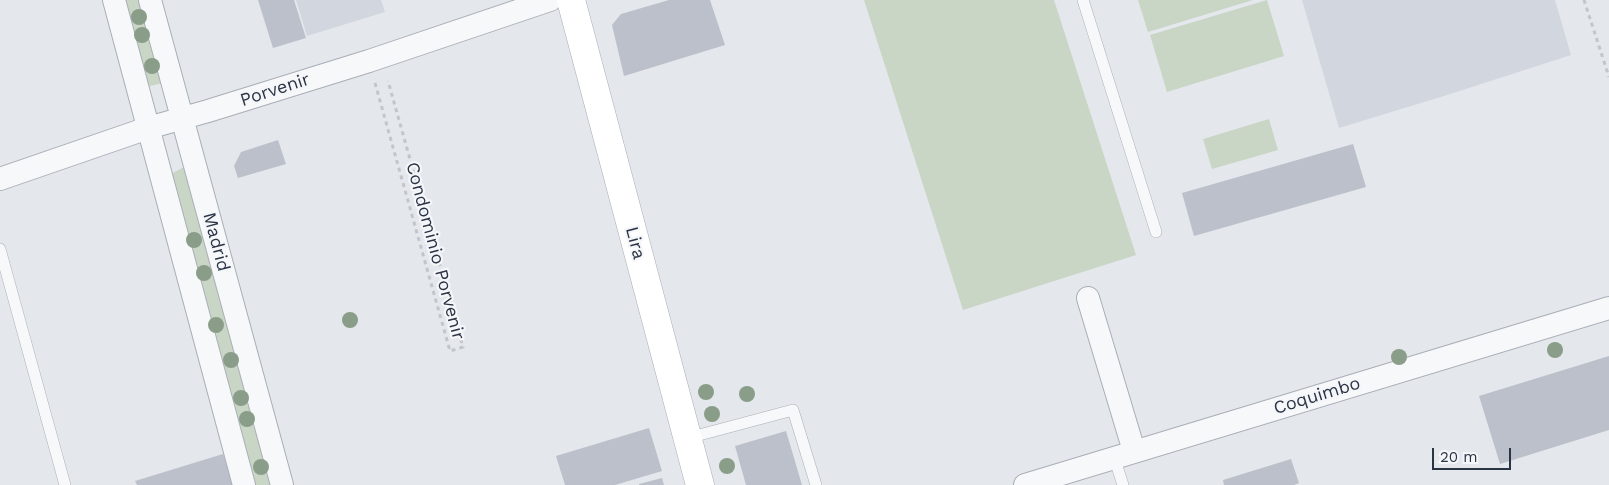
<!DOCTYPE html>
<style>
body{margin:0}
#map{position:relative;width:1609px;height:485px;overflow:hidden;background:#e4e7ec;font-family:"Work Sans",sans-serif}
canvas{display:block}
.scale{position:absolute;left:1432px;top:448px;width:79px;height:22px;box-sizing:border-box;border:2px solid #2b3445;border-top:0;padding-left:6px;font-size:15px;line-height:18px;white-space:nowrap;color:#2b3445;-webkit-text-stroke:4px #f4f6f9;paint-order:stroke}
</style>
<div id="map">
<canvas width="1609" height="485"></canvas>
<div class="scale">20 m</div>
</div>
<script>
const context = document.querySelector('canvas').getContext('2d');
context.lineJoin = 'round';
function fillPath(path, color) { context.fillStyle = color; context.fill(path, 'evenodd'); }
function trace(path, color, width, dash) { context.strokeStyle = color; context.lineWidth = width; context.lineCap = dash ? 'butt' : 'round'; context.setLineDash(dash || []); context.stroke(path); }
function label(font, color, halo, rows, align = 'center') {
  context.font = font + ' "Work Sans",sans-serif'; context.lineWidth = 4.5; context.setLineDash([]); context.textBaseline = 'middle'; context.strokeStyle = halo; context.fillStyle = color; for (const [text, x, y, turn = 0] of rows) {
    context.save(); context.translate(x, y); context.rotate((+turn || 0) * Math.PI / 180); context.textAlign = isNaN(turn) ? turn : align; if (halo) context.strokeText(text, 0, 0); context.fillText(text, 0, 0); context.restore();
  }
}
fillPath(new Path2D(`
 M296,0H381L385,12L307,36Z
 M1302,0H1555L1571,55L1444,96L1339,128Z`), '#d2d6de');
fillPath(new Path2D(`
 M123,0H144L164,83L150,86L145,80Z
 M864,0H1054L1136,255L963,310Z
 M1138,0H1253L1148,32Z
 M1267,0L1284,56L1167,92L1150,35Z
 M1269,119L1278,150L1212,169L1203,139Z
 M182,168H189L274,485H254L172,180L173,173Z`), '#c9d6c5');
fillPath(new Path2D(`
 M258,0H294L306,38L273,48Z
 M669,0H710L725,45L624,76L612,25L621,14Z
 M278,140L286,164L238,178L234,166L241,152Z
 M1353,144L1366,187L1194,236L1182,193Z
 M1609,356V430L1500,464L1479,396Z
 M649,428L662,471L615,485H565L556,456Z
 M786,431L802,485H746L735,446Z
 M223,454L233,485H137L135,481Z
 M1291,459L1299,483L1294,485H1224L1223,480Z
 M662,478L664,485H639V484Z`), '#bbc0ca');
const lane = new Path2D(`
 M1083,0L1156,232
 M0,249L65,485
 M688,438L793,410L816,485
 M1114,457L1123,485`);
const street = new Path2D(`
 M114,0L244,485
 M150,0L282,485
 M0,179L148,128L208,111L369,61L550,0
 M1088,298L1134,451
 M1025,485L1609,308`);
const secondary = new Path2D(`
 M571,0L700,485`);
trace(lane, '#a9aeb7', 12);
trace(street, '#a9aeb7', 24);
trace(secondary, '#a9aeb7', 29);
trace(new Path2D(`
 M1584,0L1609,77
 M375,83L450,351L463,347L388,81`), '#c2c5cb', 3, [4, 4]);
trace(lane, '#f7f8fa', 11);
trace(street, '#f7f8fa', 22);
trace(secondary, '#fff', 28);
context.fillStyle = '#899d89';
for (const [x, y] of [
 [139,17],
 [142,35],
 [152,66],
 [194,240],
 [204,273],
 [350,320],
 [216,325],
 [1555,350],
 [1399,357],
 [231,360],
 [706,392],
 [747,394],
 [241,398],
 [712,414],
 [247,419],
 [727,466],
 [261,467]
]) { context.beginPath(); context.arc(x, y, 8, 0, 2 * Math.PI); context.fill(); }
label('18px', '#2b3445', '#f4f6f9', [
 ["Porvenir",275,90,-18],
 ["Madrid",216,242,75],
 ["Lira",635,243,75],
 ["Condominio Porvenir",435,251,75],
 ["Coquimbo",1317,396,-17]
]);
</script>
